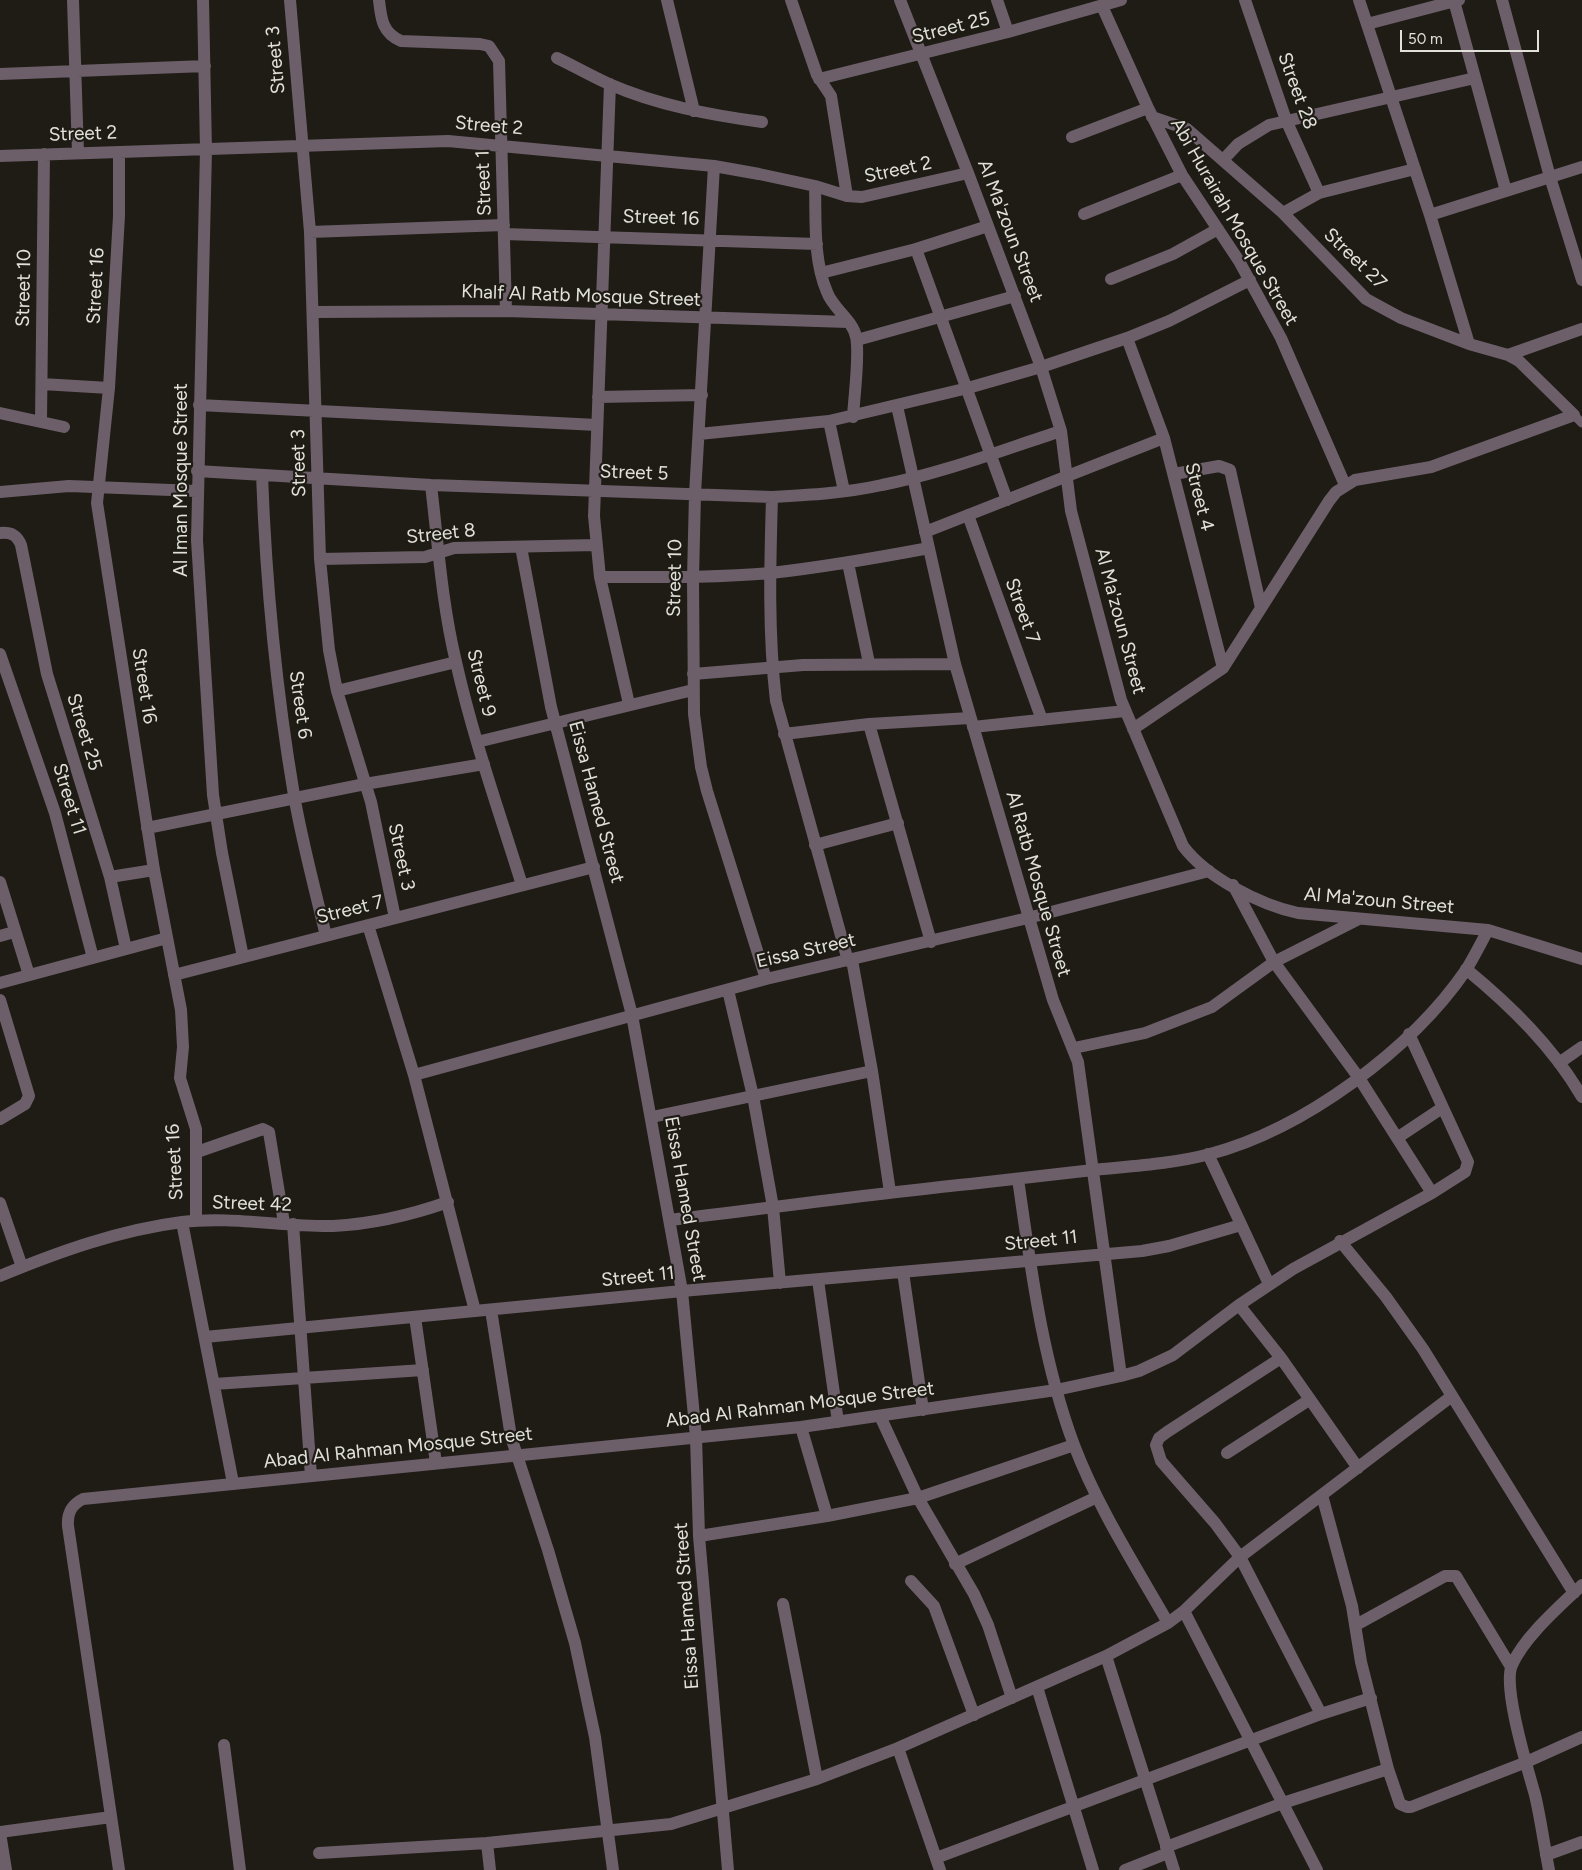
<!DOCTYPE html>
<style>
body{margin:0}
#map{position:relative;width:1582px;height:1870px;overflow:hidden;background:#1e1c14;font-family:Figtree,sans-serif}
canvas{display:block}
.scale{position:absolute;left:1400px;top:30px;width:139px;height:22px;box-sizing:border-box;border:2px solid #e1e0da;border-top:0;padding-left:6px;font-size:15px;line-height:18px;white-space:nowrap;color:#e1e0da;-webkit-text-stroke:4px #1e1c14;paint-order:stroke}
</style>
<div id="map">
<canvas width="1582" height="1870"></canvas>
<div class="scale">50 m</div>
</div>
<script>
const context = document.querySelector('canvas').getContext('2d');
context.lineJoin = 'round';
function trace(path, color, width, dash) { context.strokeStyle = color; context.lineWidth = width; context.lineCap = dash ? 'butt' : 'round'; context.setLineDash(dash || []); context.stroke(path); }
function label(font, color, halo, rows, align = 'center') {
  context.font = font + ' Figtree,sans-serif'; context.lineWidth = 4.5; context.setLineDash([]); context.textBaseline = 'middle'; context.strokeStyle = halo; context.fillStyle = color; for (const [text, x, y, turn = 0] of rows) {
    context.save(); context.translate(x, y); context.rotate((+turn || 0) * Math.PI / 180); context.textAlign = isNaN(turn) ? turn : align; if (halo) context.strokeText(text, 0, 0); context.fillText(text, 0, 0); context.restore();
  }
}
trace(new Path2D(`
 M1574,415L1582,423`), '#6c5f6a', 9);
trace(new Path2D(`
 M73,0L78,153
 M203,0L206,150L197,540L213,795L222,853L243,957
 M290,0L310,232L320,559L329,650L337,691L371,802L395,918
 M379,0C381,18 382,33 401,41L480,44L489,46L499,61L506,311
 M667,0L694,111
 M791,0L817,75L831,96L847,196
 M900,0L968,173L1041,367L1061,431L1071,511L1121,700L1183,846C1206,877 1260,905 1298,913L1488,930L1582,959
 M997,0L1008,32
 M1245,0L1286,120L1319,193
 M1359,0L1430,215L1469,344
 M1502,0L1550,177L1582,280
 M1454,1L1506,191
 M1102,6L1148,108L1182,175L1239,261L1281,338L1345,485
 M1367,24L1459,0
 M557,58C574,66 591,76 609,84C657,105 710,115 762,122
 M0,74L205,66
 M819,79L1008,32L1121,0
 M610,84L594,516L600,577L629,704
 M1072,137L1148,108
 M119,152V216L109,388L97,503L154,870L181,1010L183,1047L180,1078L196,1129V1221
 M0,156L448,141L714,166L759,174L815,186L847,196L862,197L968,173
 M1223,160L1238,144L1269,125L1475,78
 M714,166L695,494L693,578L694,714L701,767L707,791L766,979
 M815,186C816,220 813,260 827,292C833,309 853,320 856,337C860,354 854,397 853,417
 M1283,213L1319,193L1415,169
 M1084,214L1182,175
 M1430,215L1582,167
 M310,232L504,225
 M504,234L817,244
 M916,249L1007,500
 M821,273L916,249L988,226
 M1111,279L1173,254L1218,229
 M314,312L506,311L848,322
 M1127,338L1164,438L1223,668
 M857,340L1015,296
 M1508,355L1582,329
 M42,384L109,388
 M598,397L702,395
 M199,405L597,425
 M897,406L955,664L1053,1000L1078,1062L1121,1376
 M0,413L64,427
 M829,421L844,491
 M41,422L44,154
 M699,434L829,421L968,388L1041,367L1127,338L1169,321L1250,280
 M197,471L431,485L772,497C809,495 846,493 882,485C943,473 1002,450 1061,431
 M1174,474L1219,466L1230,470L1261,608
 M262,475C266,583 276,689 294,795C302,842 315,889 326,936
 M431,485C438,544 442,604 456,662C473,738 499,811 522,885
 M0,492L69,486L196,491
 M772,497C770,565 768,633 776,701L848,961
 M968,515L1042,720
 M925,532L1164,438
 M0,533C11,532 17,535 21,545L47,674L110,877L126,949
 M521,547L551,707L632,1015L682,1291L696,1437L699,1536L728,1870
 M320,559L425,557L454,548L596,545
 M848,563L869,663
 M600,577C657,577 714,578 771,573C824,567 876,558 929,548
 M0,654L55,813L93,958
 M693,674L803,665L955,664
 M337,691L456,662
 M869,724L931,942
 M973,727L1125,711
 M1133,729L1223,668L1329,501L1336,492L1355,480L1431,467L1574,415L1519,361L1508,355L1469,344L1401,318L1366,299L1283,213L1187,129L1152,117
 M784,734L869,724L970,718
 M477,742L693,690
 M147,828L365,784L484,764
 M815,845L898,823
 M110,877L154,870
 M0,882L29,975
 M1233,885L1274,962L1359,1078L1432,1193
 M368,925L414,1075L475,1311
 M0,936L14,932
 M852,960L872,1071L890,1192
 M1466,969C1511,1006 1553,1047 1582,1097
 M174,975L594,867
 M0,983L167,938
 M728,990L753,1096L773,1207L780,1283
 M0,1000L29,1096L25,1104L0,1119
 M1074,1048L1145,1033L1212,1007L1274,962L1359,919
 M1559,1063L1582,1047
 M414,1075L766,979L1028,918L1209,871
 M652,1117L872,1071
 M1397,1138L1442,1108
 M197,1152L263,1129L269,1132L284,1223
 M1208,1154L1269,1284
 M1018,1179C1031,1269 1042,1359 1074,1445C1098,1508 1135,1565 1168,1623
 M0,1203L22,1267
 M670,1220C770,1208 870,1194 970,1184C1011,1179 1052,1175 1093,1170C1132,1166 1172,1164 1210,1154C1304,1129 1411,1050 1466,970C1474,957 1481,943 1488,930
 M182,1222L233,1483
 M293,1224L311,1476
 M1340,1241L1386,1297L1423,1349L1574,1593
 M903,1272L923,1410
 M0,1276C58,1252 119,1230 182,1222C232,1216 283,1227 333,1226C373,1224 411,1215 448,1202
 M818,1280L838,1422
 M1239,1305L1281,1358L1358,1468
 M491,1310L511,1437L548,1550L575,1643L595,1737L613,1870
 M415,1317L436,1463
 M205,1337L682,1291L1142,1251L1169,1246L1241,1225
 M1281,1358L1167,1432L1159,1438L1156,1445L1161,1461L1215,1523L1240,1557L1321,1714
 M214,1384L423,1370
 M880,1416L918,1498L974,1594L988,1625L1012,1698
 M801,1427L827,1516
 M1227,1453L1309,1400
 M1322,1495L1352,1606L1361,1662L1388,1769L1400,1804L1407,1807H1411L1524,1763L1582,1737
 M699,1536L827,1516L918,1498L1074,1445
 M955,1564L1097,1497
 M911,1581L934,1606L974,1715
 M783,1604L817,1779
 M1184,1611L1317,1870
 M1356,1625L1445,1576H1456L1511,1667
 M1106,1656L1174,1870
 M1037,1687L1093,1870
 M224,1745L240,1870
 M898,1748L940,1870
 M0,1832L111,1817
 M0,1833L6,1870
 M487,1843L490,1870
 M1166,1847L1283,1803L1388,1769
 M319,1853L487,1843L671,1824L817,1779L898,1748L1106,1656L1168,1623L1184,1611L1240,1557L1452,1396
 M1546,1855L1582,1842
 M936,1858L1321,1714L1371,1698
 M119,1870L68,1526C67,1513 71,1505 83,1499L801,1427L1056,1390L1121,1376L1139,1371L1173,1355L1239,1305L1293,1269L1432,1193L1465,1172L1468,1162L1409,1034
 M1125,1870L1168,1853
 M1549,1870C1544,1845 1541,1820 1535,1795C1528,1770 1502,1687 1512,1665C1524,1637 1560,1606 1582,1585`), '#6c5f6a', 12);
label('19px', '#e1e0da', '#1e1c14', [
 ["Street 25",951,28,-14],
 ["Street 3",276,60,-95],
 ["Street 28",1297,91,70],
 ["Street 2",489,126,5],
 ["Street 2",83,134,-2],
 ["Street 2",898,170,-12],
 ["Street 1",484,183,-92],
 ["Street 16",661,218,2],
 ["Abi Hurairah Mosque Street",1234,222,60],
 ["Al Ma'zoun Street",1010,231,69],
 ["Street 27",1355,259,44],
 ["Street 16",96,286,-87],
 ["Street 10",24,288,-89],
 ["Khalf Al Ratb Mosque Street",581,296,2],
 ["Street 3",299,463,-91],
 ["Street 5",634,473,2],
 ["Al Iman Mosque Street",181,480,-90],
 ["Street 4",1199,497,76],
 ["Street 8",441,534,-6],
 ["Street 10",675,578,-89],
 ["Street 7",1022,611,70],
 ["Al Ma'zoun Street",1120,621,75],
 ["Street 9",481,683,76],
 ["Street 16",144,686,81],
 ["Street 6",300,705,82],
 ["Street 25",84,732,73],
 ["Street 11",69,799,73],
 ["Eissa Hamed Street",596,802,75],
 ["Street 3",401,857,78],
 ["Al Ratb Mosque Street",1038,884,74],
 ["Al Ma'zoun Street",1379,901,5],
 ["Street 7",350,910,-14],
 ["Eissa Street",806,951,-13],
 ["Street 16",175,1162,-93],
 ["Eissa Hamed Street",685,1199,80],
 ["Street 42",252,1204,2],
 ["Street 11",1041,1241,-6],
 ["Street 11",638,1277,-6],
 ["Abad Al Rahman Mosque Street",800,1405,-7],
 ["Abad Al Rahman Mosque Street",398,1448,-6],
 ["Eissa Hamed Street",687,1606,-94]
]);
</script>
